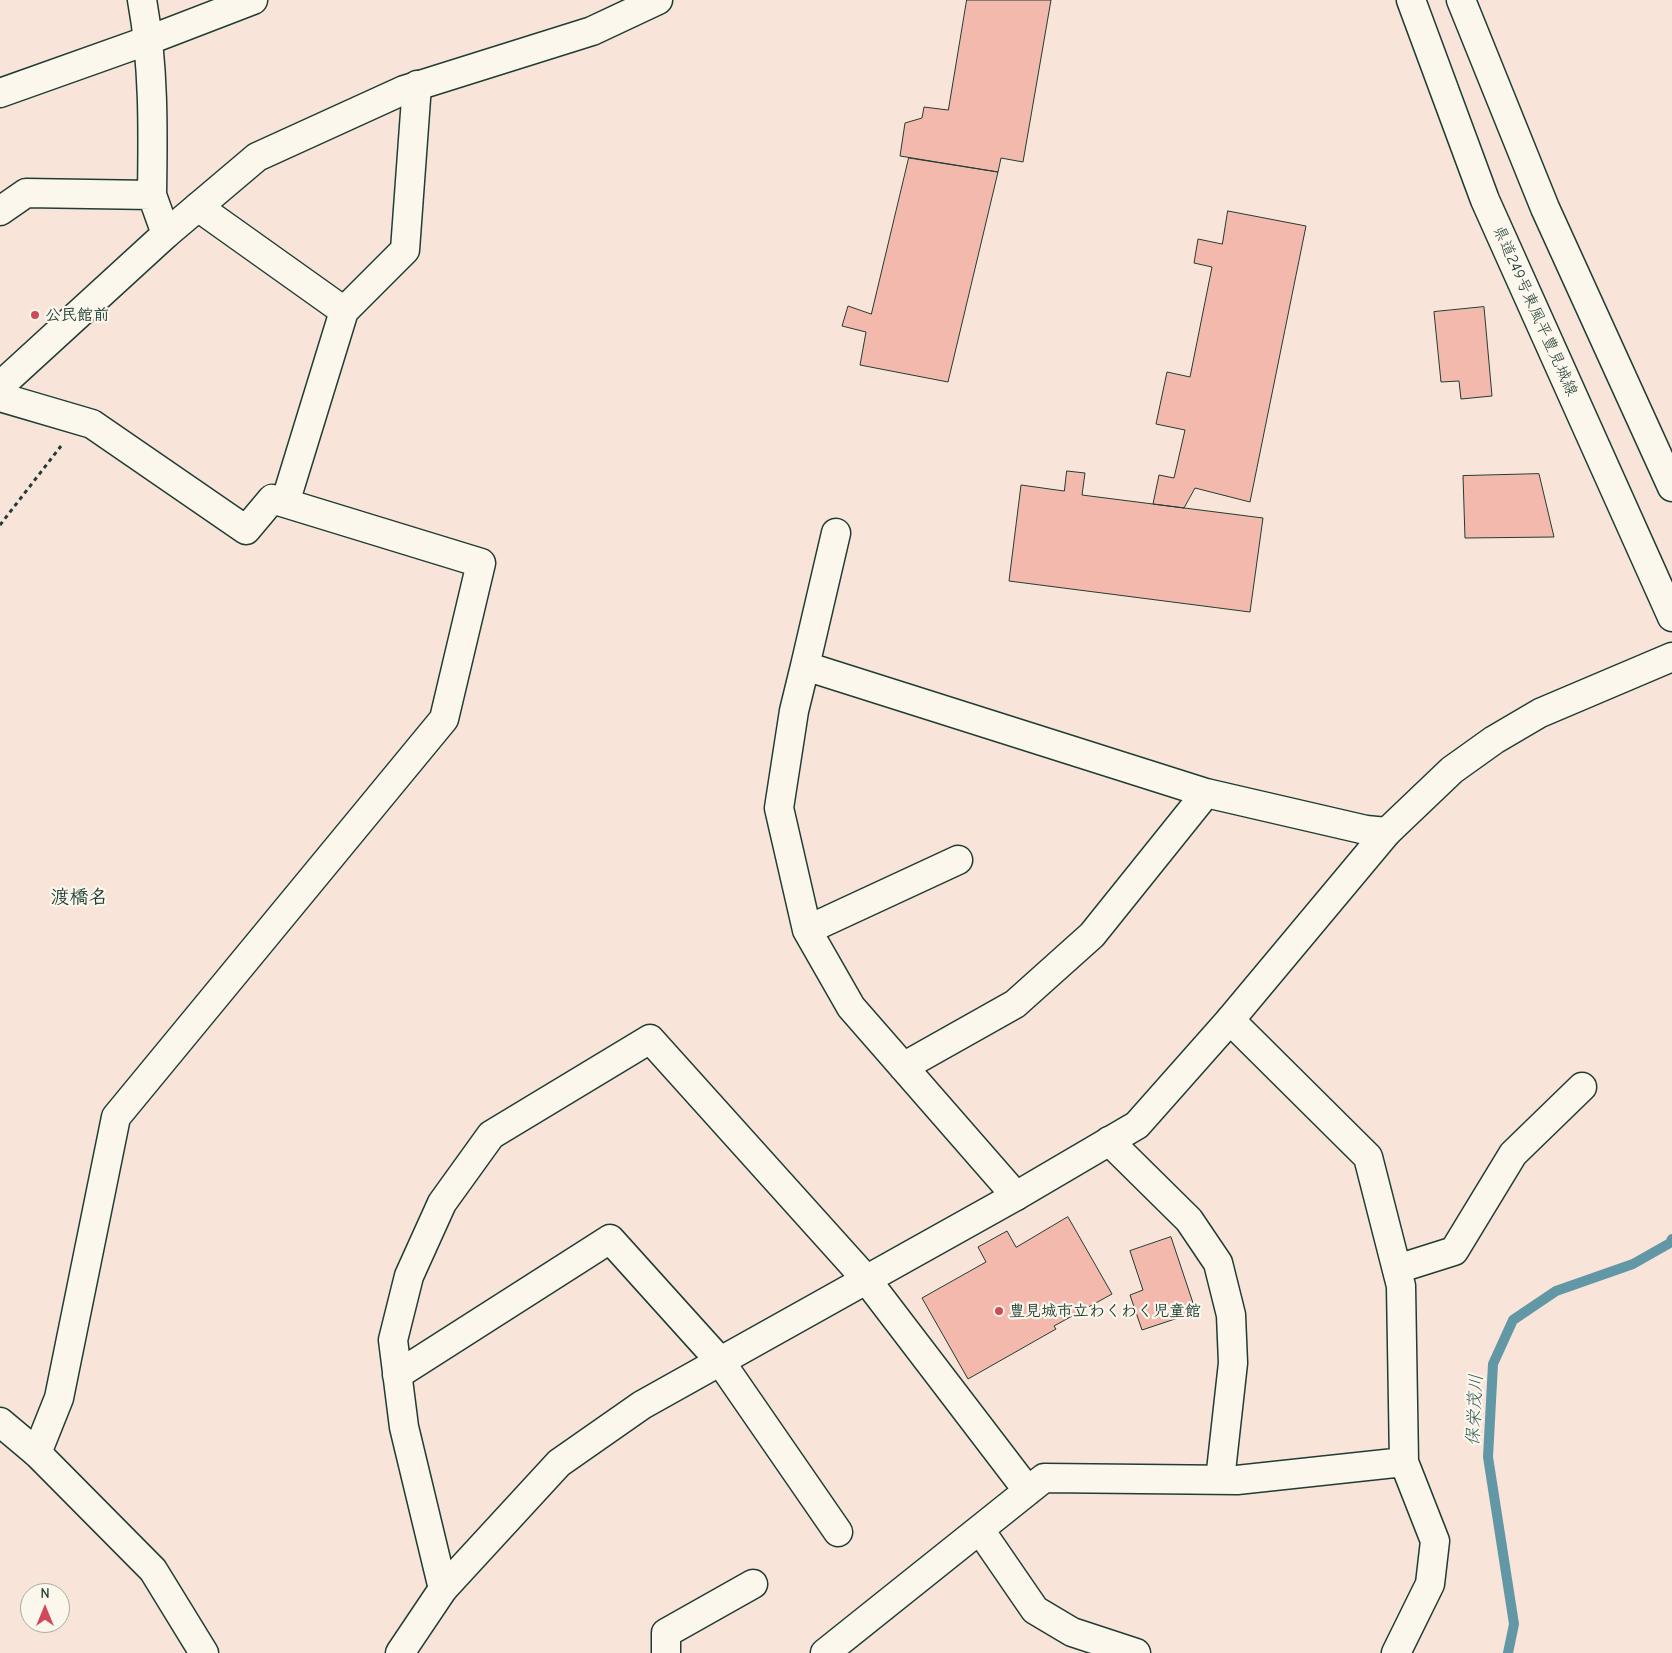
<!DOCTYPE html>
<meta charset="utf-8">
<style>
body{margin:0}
#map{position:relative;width:1672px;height:1653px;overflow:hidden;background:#f9e4d9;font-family:"Comic Neue",sans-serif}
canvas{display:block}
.north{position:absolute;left:20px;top:1583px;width:50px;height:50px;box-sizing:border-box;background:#fbf7ec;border:1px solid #a3ada2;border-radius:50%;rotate:0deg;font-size:14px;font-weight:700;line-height:20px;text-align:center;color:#1f3d34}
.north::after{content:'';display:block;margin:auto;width:18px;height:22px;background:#d1495b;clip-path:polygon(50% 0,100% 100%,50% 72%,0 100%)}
</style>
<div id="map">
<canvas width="1672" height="1653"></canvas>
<div class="north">N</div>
</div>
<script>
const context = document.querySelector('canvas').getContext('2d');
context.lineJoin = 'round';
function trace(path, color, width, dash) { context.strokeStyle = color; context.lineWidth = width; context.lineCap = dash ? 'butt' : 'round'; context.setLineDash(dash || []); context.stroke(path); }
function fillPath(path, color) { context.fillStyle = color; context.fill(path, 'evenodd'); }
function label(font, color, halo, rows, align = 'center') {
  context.font = font + ' "Comic Neue","Klee One",sans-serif'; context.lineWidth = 4.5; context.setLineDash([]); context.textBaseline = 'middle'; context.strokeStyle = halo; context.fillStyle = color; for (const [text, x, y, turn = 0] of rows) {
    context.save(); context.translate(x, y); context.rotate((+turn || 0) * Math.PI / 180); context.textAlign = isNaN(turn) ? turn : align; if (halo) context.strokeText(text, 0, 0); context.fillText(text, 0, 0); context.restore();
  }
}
trace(new Path2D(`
 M1508,1653L1514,1624L1488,1457L1493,1364L1513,1320L1556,1291L1633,1264L1670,1243L1672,1239`), '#6298a5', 10);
const building = new Path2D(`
 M967,0H1051L1023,162L1001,158L998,172L900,156L905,123L922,118L924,107L948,110Z
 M909,158L998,172L948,382L860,365L866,332L842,326L848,306L871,314Z
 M1228,211L1306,226L1250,502L1195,488L1184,508L1153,504L1159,475L1174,478L1185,430L1156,424L1167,372L1190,377L1212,267L1194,263L1198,239L1222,244Z
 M1484,307L1492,396L1461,399L1459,381L1441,382L1434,312Z
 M1067,471L1085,473L1082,495L1263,518L1250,612L1009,581L1021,485L1064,491Z
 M1539,474L1554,537L1465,538L1463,476Z
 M1068,1217L1112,1294L1054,1326L1056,1329L968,1379L922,1298L986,1262L978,1247L1007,1231L1016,1247Z
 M1171,1237L1196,1312L1142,1330L1130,1295L1143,1290L1130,1251Z`);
fillPath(building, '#f3b9ad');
trace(building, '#1f3d34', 1);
const street = new Path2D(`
 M142,0C154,65 153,130 152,195
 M0,93L149,40L253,0
 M198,207L344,311
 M0,211L26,193L152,195L166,234
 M0,397L92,424L246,530L272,499L481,563L444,719L116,1117L59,1398L37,1453
 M285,503L344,311L405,250L417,85
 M805,666L836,533
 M807,930L958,860
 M903,1067L1015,1004L1092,935L1206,793
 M1109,1141L1189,1220L1218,1263L1231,1315L1233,1363L1220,1480
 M1016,1196L851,1007L807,930L779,808L794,711L805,666L1206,793L1366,830L1387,832
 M1397,1269L1454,1251L1513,1154L1582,1087
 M397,1375L610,1239L720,1361L838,1532
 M980,1530L1035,1610L1072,1632L1136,1653
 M443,1589L404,1427L393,1340L409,1276L442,1203L491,1135L650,1039L866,1279L1028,1491
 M666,1653V1633L753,1584
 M825,1653L1044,1478L1237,1480L1404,1462L1401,1286L1368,1157L1230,1020
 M1396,1653L1430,1584L1435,1541L1404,1462`);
const secondary = new Path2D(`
 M1411,0L1485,200L1672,617
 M1461,0L1545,208L1672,487
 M0,386L166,234L257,157L404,90L592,31L658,0
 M0,1422L37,1453L153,1570L204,1653
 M400,1653L443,1589L559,1463L642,1405L1016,1196L1137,1125L1230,1020L1387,832L1452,770L1494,740L1540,713L1672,657`);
trace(street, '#1f3d34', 31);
trace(secondary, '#1f3d34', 31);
trace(new Path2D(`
 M0,525L61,446`), '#1f3d34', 3, [4, 4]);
trace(street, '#fbf7ec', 28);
trace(secondary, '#fbf7ec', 28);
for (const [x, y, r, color] of [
 [35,315,5,"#d1495b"],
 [999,1311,5,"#d1495b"]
]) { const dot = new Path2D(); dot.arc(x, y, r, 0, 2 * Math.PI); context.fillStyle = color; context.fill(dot); trace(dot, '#fbf7ec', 2); }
label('16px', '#1f3d34', '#fbf7ec', [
 ["県道249号東風平豊見城線",1535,311,66]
]);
label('bold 16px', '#1f3d34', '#fbf7ec', [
 ["公民館前",45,315],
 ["豊見城市立わくわく児童館",1009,1311]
], 'left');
label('italic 18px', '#355b5a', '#fbf7ec', [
 ["保栄茂川",1475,1410,-87]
]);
label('bold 19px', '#1f3d34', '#fbf7ec', [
 ["渡橋名",79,898]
]);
</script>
